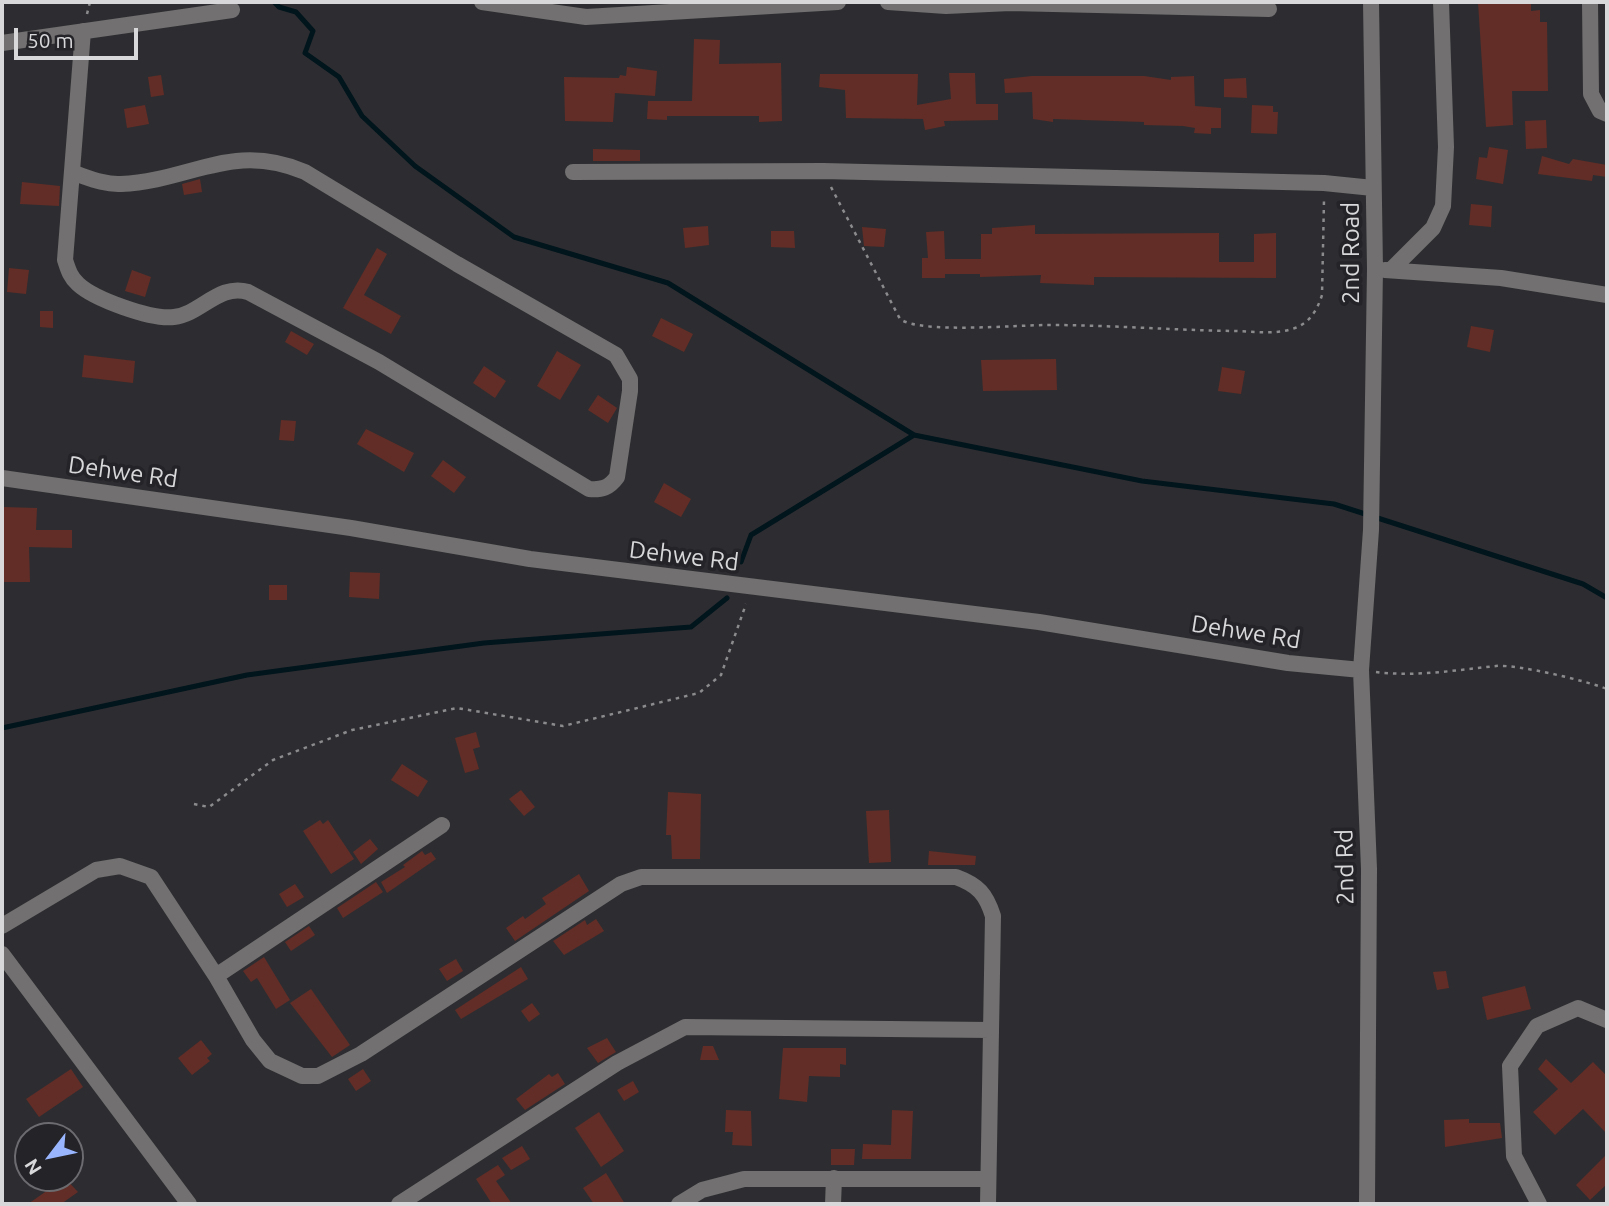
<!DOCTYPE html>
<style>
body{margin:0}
#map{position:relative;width:1609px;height:1206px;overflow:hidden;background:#2d2d31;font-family:Ubuntu,sans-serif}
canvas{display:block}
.frame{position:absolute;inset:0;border:4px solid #d8d8db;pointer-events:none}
.north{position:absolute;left:14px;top:1122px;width:70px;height:70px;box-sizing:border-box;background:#242327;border:2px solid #6c6b6f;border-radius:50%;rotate:238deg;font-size:19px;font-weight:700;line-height:28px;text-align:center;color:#d8d8db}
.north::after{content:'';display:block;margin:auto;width:24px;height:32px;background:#98b5fd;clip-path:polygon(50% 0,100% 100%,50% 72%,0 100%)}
.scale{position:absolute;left:14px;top:28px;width:124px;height:32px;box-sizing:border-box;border:4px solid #d8d8db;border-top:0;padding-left:9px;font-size:21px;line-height:24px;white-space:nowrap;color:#d8d8db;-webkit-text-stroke:5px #242327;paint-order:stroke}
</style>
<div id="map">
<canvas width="1609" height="1206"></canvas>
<div class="frame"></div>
<div class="north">N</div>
<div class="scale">50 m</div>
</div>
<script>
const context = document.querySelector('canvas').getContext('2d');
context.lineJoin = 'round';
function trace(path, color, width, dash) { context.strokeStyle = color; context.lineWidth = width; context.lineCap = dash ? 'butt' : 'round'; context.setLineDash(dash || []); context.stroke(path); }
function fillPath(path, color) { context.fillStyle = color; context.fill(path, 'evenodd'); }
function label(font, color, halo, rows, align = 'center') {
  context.font = font + ' Ubuntu,sans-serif'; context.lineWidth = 7; context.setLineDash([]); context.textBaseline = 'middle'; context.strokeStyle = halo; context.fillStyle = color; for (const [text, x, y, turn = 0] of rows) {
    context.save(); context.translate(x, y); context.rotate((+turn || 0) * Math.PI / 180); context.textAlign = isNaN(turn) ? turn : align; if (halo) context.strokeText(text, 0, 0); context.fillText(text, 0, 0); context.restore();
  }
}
trace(new Path2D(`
 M274,2L279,7L296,12L313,31L305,53L339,77L362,116L415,166L514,237L668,283L914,435L1142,481L1334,504L1583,584L1607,598
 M741,562L751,535L914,435
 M2,728L247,675L484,643L691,627L727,598`), '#01151c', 5);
fillPath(new Path2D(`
 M1478,2H1531V11L1540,10V22H1547L1548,91H1512L1513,125L1486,127Z
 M694,39L720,40L719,64L781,63L782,121L759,122V116H667V120L647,119L648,101H692Z
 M627,67L657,71L655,96L615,93L613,122L565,121L564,77L619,78L620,75L626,76Z
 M949,73H975L976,104H998V120L944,121L945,126L925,130L923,119L846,118L845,90L819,87L820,74H918L917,105L951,99Z
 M161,75L164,95L151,97L148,77Z
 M1032,76H1144L1171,80V77L1194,76L1195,106L1221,108V128H1211V134L1194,133L1195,128L1183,126L1144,125V122L1053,119V122L1033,119L1032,92L1005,93L1004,79Z
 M1246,78L1247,98L1224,97V79Z
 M145,105L149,124L127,128L124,109Z
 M1252,105L1273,106V112H1278L1277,134L1251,133Z
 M1546,120L1547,148L1526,149L1525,121Z
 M1489,147L1508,150L1503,184L1476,179L1479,157L1487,158Z
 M593,149L640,150V161H593Z
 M1542,156L1569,164L1573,159L1607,165V177L1593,175L1592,181L1538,174Z
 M200,179L202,192L184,195L182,184Z
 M22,182L60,186L59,206L20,204Z
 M1471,204L1492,206L1491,227L1469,225Z
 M1035,225V234L1219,233V262H1254V234L1276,233V278L1094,277V285L1040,283L1041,275L980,277V274H945V278H922V258H928L926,232L944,231L945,259H981V234H992V228Z
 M708,226L709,245L685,248L683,228Z
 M862,227L886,229L884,247L864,246Z
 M771,231H794L795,248L771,247Z
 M377,248L387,254L364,295L401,316L391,334L343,308Z
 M9,268L29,270L26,294L7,292Z
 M132,270L151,277L145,297L125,291Z
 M40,311H53V328L40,327Z
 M661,318L693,334L684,352L652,336Z
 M1471,326L1494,330L1490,352L1467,347Z
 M291,331L314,344L307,355L285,342Z
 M557,351L581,365L560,400L537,386Z
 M84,355L135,361L133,383L82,377Z
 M1056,359L1057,390L983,391L981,360Z
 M484,366L506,381L495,398L473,383Z
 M1222,367L1245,371L1241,394L1218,391Z
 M598,395L617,408L608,423L588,410Z
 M281,420L296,421L294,441L279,440Z
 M366,429L414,453L404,472L357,444Z
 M443,460L466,477L454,493L431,476Z
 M664,483L691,499L681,517L654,502Z
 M3,507L37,508L36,530H72V548L29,547L30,582H2Z
 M350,572L380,573L379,599L349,597Z
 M269,585H287V600H269Z
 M476,732L480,747L473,749L479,769L465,773L455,738Z
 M402,764L428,781L418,797L391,780Z
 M521,790L535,807L524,816L509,799Z
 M668,792L701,794L700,859H672L671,835H666Z
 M889,810L891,862L869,863L866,811Z
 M320,820L323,824L328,820L354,859L331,874L303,831Z
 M370,839L378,849L361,864L353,852Z
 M422,851L425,855L431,852L436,859L387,893L381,882L405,867L403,865Z
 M929,851L976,856L975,865H928Z
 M579,874L589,891L515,941L506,928L523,916L525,919L546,904L542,898Z
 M376,882L383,892L343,918L337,908Z
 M295,884L304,897L287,907L279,894Z
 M596,919L604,931L564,955L553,941L585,920L587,925Z
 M309,926L315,935L291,951L285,942Z
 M264,957L290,1000L276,1009L257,978L251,982L243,971Z
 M456,959L463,971L447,981L439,969Z
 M521,967L528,979L461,1019L455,1010Z
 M1446,971L1449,988L1437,990L1433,972Z
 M1525,986L1531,1009L1487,1020L1482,997Z
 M311,989L350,1045L332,1057L290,1003Z
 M532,1003L540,1014L529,1022L521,1011Z
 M607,1038L616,1052L598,1063L587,1048Z
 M201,1040L212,1054L207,1058L210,1061L192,1075L178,1058Z
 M703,1046H713L719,1060H700Z
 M783,1048H846V1065L840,1064V1077L809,1076L807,1102L779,1099Z
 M1546,1059L1571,1083L1593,1062L1607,1076V1134L1583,1109L1555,1135L1533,1112L1558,1089L1538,1069Z
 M71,1069L83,1087L39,1117L26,1099Z
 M363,1069L371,1081L356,1091L348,1079Z
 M558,1073L565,1084L525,1110L516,1099L549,1074L552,1077Z
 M633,1081L639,1092L624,1101L617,1090Z
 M726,1110L751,1111L752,1146L732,1145L733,1132H725Z
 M892,1110L913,1111L911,1159H862L863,1144L891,1145Z
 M599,1112L624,1151L601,1167L575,1128Z
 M1469,1119V1123H1500L1502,1138L1445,1147L1444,1120Z
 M522,1146L530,1159L511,1170L502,1158Z
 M831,1149H855L854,1165H831Z
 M1607,1154V1184L1590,1200L1576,1185Z
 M498,1165L505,1175L496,1181L512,1204H492L476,1179Z
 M606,1173L625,1204H594L583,1188Z
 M65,1178L78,1192L61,1204H28Z`), '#622d26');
trace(new Path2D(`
 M87,14L90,2
 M831,187L900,319C920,334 1017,325 1047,325C1109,325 1171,330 1234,331C1252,331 1274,335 1292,329C1309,324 1317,311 1322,295L1324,200
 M1376,672C1416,677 1457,670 1496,666C1517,664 1587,681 1607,689
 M194,804L209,807L273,760L352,730L457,708L563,726L699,693L721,675L746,604`), '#8b8b8e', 2.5, [3.5, 5]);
trace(new Path2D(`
 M482,2L586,17L838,2
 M888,2L946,6L1010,3L1269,9
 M1590,2L1591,94L1600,111L1607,114
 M2,43L232,10
 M573,172L823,171L1324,183L1373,188
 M74,173C89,178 105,185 121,184C191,181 232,141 305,172L457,264L616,355L630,379V391L617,477C609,488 602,490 589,489L379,362L248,292C219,283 201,314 174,317C151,320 94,299 78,284C70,277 68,269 65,260L83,31
 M1385,270L1501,278L1607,295
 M1391,270L1433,228L1443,206L1446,147L1441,2
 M2,478L351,528L530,559L1039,622L1288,663L1361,670
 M2,926L96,870L120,866L151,877L216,976L253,1040L270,1061L302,1076H318L361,1054L621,884L641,877H956C978,885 986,894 993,916L988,1204
 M2,954L189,1204
 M216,976L442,825
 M399,1204L617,1063L685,1027L991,1030
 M679,1204L702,1190L744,1179H987
 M833,1204L834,1178
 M1367,1204L1369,869L1361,670L1371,530L1375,269L1371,2
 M1539,1204L1514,1156L1510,1066L1537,1026L1578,1008L1607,1020`), '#727070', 16);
label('24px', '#d8d8db', '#242327', [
 ["2nd Road",1351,253,-90],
 ["Dehwe Rd",123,472,8],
 ["Dehwe Rd",684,556,7],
 ["Dehwe Rd",1246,632,9],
 ["2nd Rd",1345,867,-91]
]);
</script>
